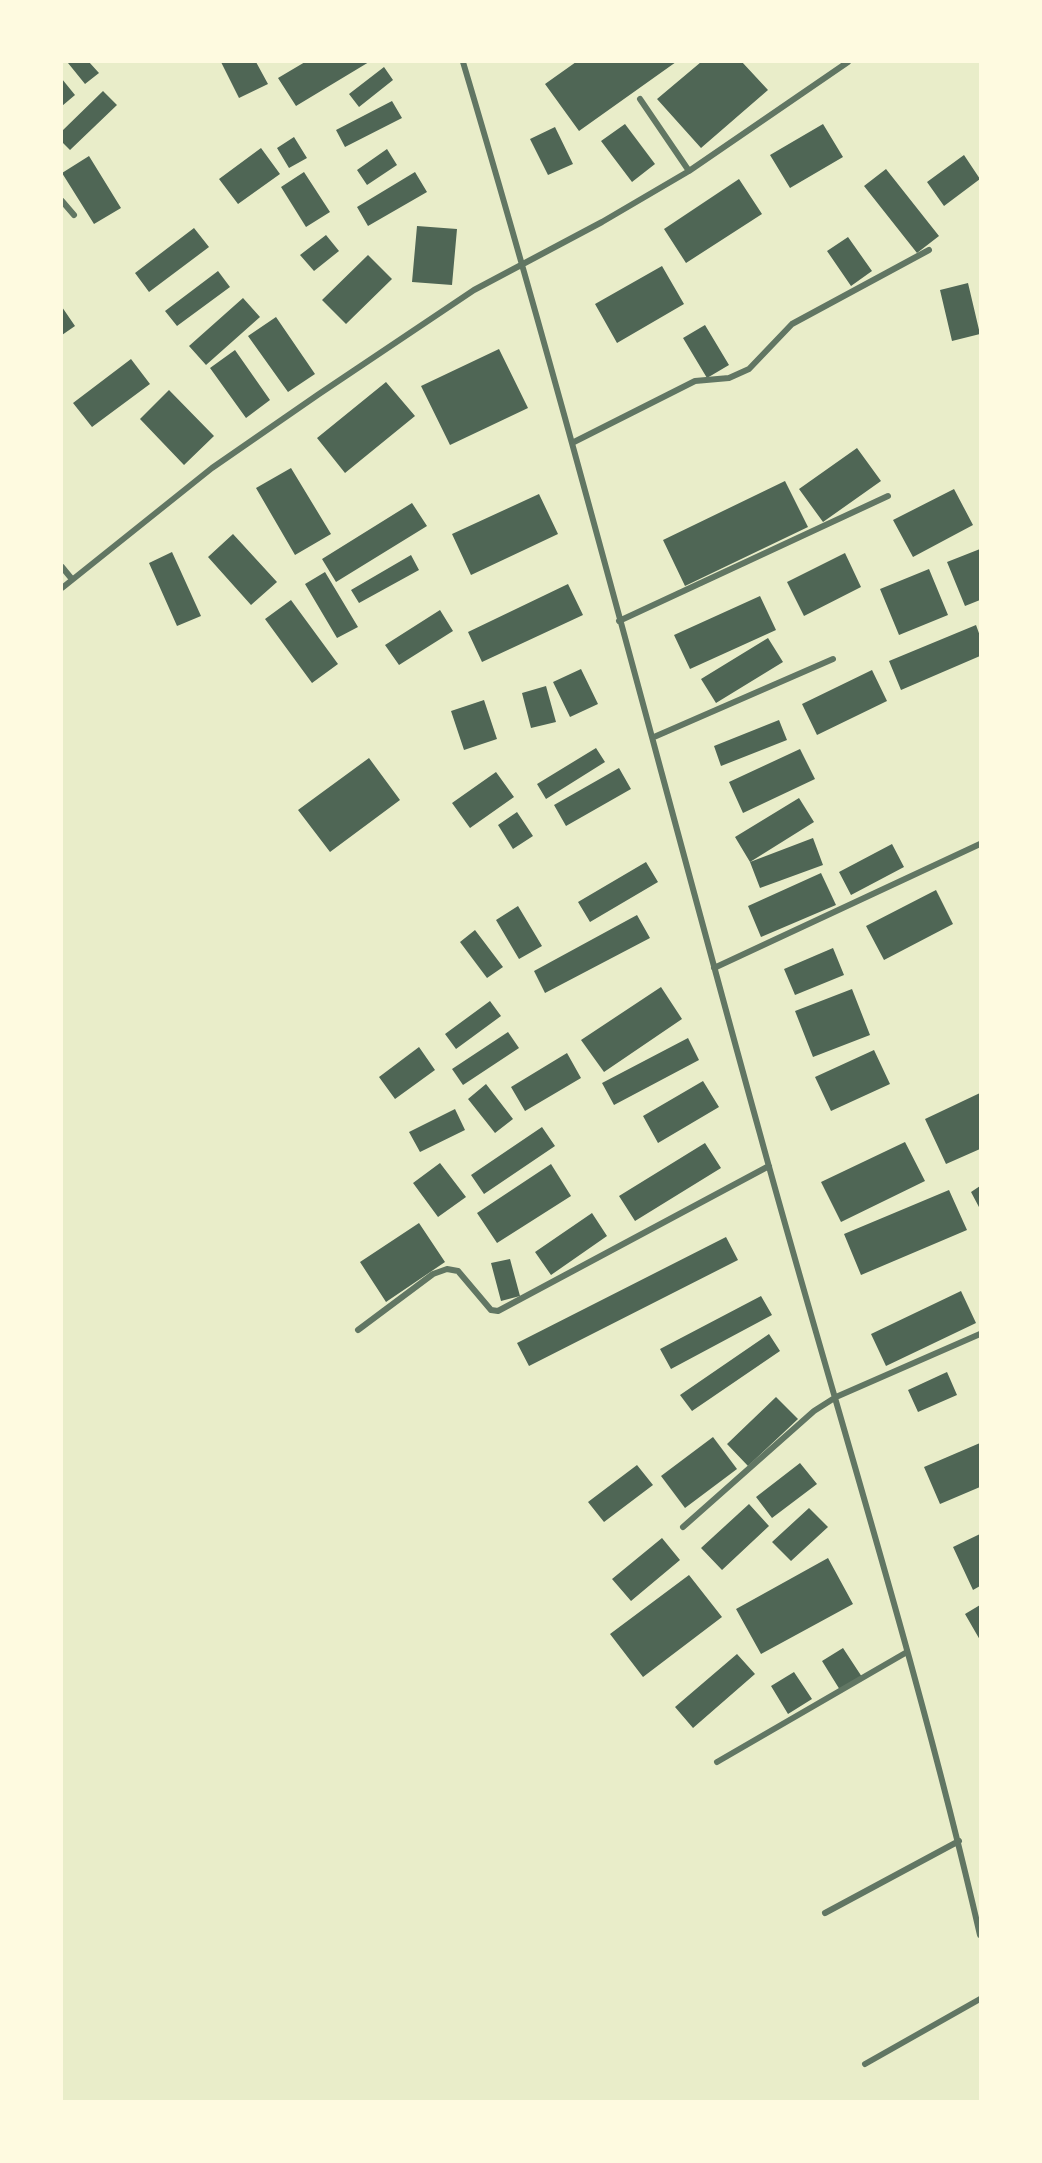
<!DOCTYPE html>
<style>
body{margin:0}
#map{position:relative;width:1042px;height:2163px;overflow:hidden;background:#e9edc9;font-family:"DejaVu Sans",sans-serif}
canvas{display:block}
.frame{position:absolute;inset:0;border:63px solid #fefae0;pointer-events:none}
</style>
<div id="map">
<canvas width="1042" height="2163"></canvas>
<div class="frame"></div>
</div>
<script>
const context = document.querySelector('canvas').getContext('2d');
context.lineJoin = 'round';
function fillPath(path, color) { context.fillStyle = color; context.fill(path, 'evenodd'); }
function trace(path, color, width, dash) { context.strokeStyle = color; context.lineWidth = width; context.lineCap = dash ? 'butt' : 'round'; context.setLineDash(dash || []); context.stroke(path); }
fillPath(new Path2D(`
 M70,62H89L99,73L85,84L68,63Z
 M221,62H256L268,84L239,98Z
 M305,62H369L296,106L278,78Z
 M576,62H676L579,131L545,84Z
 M701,62H742L768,90L701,148L657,99Z
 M384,67L393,80L359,107L349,94Z
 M62,79L75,95L62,106Z
 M103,91L117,105L70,150L62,142V131Z
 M392,101L402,118L345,147L336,130Z
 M625,124L655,164L632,182L601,141Z
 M823,124L843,157L790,188L770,155Z
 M555,127L573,164L548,175L530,139Z
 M294,137L307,158L289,168L277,148Z
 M261,148L280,174L238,204L219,179Z
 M387,149L397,165L367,185L357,170Z
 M964,155L980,179L944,206L927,182Z
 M89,156L121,208L94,224L62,173Z
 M886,169L939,236L917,253L864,186Z
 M304,172L330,212L306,227L281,187Z
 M415,172L427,192L368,226L357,207Z
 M739,179L762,214L686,263L664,229Z
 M417,226L457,229L452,285L412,282Z
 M194,228L209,247L149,292L135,273Z
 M326,235L339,251L314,271L300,255Z
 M848,237L872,271L851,286L827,251Z
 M368,255L392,279L346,324L322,300Z
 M662,266L684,304L617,343L595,304Z
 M218,271L230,287L177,326L165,311Z
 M968,283L980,334L952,341L940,290Z
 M243,298L260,317L206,365L189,346Z
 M62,307L75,326L62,335Z
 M276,317L315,374L288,392L248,336Z
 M705,325L729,365L707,378L683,338Z
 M499,349L528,408L450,445L421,386Z
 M235,350L270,400L246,418L210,368Z
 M131,359L150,384L92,427L73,403Z
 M386,382L415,416L345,473L317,438Z
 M169,390L214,436L184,465L140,419Z
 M857,448L881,481L823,522L799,489Z
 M291,468L331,534L295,555L256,488Z
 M785,481L808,527L685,586L663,540Z
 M954,489L973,525L913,557L893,520Z
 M539,494L558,534L471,575L452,534Z
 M412,503L427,526L336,582L322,559Z
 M233,534L277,582L251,605L208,557Z
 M980,549V600L965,606L947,562Z
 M172,552L201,616L177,626L149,563Z
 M845,553L861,587L804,616L787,582Z
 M411,555L419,570L359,603L351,590Z
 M929,569L948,615L899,635L880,589Z
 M325,572L358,627L337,638L305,584Z
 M568,584L583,615L482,662L468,632Z
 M760,596L776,630L690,669L674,635Z
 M291,600L338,664L312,683L265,619Z
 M440,610L453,631L399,665L385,645Z
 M976,625L980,636V656L901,690L889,661Z
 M768,638L783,662L716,703L701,679Z
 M581,669L598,704L570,717L553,682Z
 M872,670L887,701L817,735L802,704Z
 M546,686L556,722L531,728L522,693Z
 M484,700L497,739L464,750L451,711Z
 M779,720L787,740L721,766L714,746Z
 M596,748L605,762L546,799L537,784Z
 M800,749L815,779L743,813L729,782Z
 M369,758L400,800L330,852L298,810Z
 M619,768L631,789L566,826L554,805Z
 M496,772L514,797L470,828L452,803Z
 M799,798L814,822L750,862L813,838L823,865L760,888L750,862L735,837Z
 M517,812L533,836L513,849L498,825Z
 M892,844L904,867L851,895L839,872Z
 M646,862L658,882L590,922L578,902Z
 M821,873L836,905L761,937L748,906Z
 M936,890L953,924L884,960L866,926Z
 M518,906L542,946L519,959L496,920Z
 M637,915L650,938L545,993L534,971Z
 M475,930L503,967L487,978L460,942Z
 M833,948L844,975L795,995L784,969Z
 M661,987L682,1019L604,1072L581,1040Z
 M852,989L870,1035L813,1057L795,1011Z
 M490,1001L501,1016L456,1049L445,1034Z
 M508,1032L519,1048L463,1085L452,1069Z
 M688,1038L699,1060L614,1105L602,1083Z
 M419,1047L435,1070L395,1099L379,1077Z
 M874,1050L890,1084L831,1111L815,1077Z
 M567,1053L581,1078L525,1111L511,1087Z
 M703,1081L719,1107L658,1143L643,1116Z
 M486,1084L513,1119L495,1133L468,1099Z
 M980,1093V1149L946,1164L925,1119Z
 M455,1109L465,1130L420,1152L409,1132Z
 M542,1127L555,1146L484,1194L471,1175Z
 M905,1142L925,1181L841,1222L821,1182Z
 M705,1143L721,1168L635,1221L619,1196Z
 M440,1163L466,1197L438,1217L413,1183Z
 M551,1164L571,1196L497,1243L477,1213Z
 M980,1186V1209L971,1192Z
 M949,1190L967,1230L861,1275L844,1234Z
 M592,1213L607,1236L551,1275L535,1252Z
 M419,1223L445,1262L386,1302L360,1262Z
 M726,1237L738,1260L529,1366L517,1343Z
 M510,1259L520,1296L501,1301L491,1263Z
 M961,1291L976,1323L886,1366L871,1334Z
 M761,1296L772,1315L671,1369L660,1349Z
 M769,1334L780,1351L692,1411L680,1395Z
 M947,1372L957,1395L918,1412L908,1390Z
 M776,1397L798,1419L748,1466L727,1444Z
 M713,1437L737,1469L685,1508L661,1476Z
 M980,1443V1487L940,1504L924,1467Z
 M800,1463L817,1484L772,1518L756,1497Z
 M637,1465L653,1485L604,1522L588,1502Z
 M749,1504L769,1526L722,1570L701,1548Z
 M809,1508L828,1527L791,1561L772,1542Z
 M980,1534V1586L973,1590L953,1547Z
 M662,1538L680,1560L631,1601L612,1579Z
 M828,1558L853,1604L761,1654L736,1609Z
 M689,1575L722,1617L643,1677L610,1634Z
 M980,1605V1640L965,1614Z
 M843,1648L862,1677L840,1690L822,1661Z
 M737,1654L755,1674L693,1728L675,1707Z
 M794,1672L812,1699L788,1714L771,1686Z`), '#4f6655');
trace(new Path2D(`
 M463,62C569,417 661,777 760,1134C833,1401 918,1665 980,1935
 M640,99L689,171
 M62,201L74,215
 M572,443L695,381L729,378L749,369L792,324L929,250
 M62,567L71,578
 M62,588L212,468L319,394L474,290L602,222L689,171L848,62
 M619,621L888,496
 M654,737L833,659
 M714,968L980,844
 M358,1330L433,1274L447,1269L458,1271L491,1310L498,1311L769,1166
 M683,1527L814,1411L836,1397L980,1334
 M717,1762L907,1652
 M825,1913L959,1841
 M865,2064L980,1999`), '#617663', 6);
</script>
